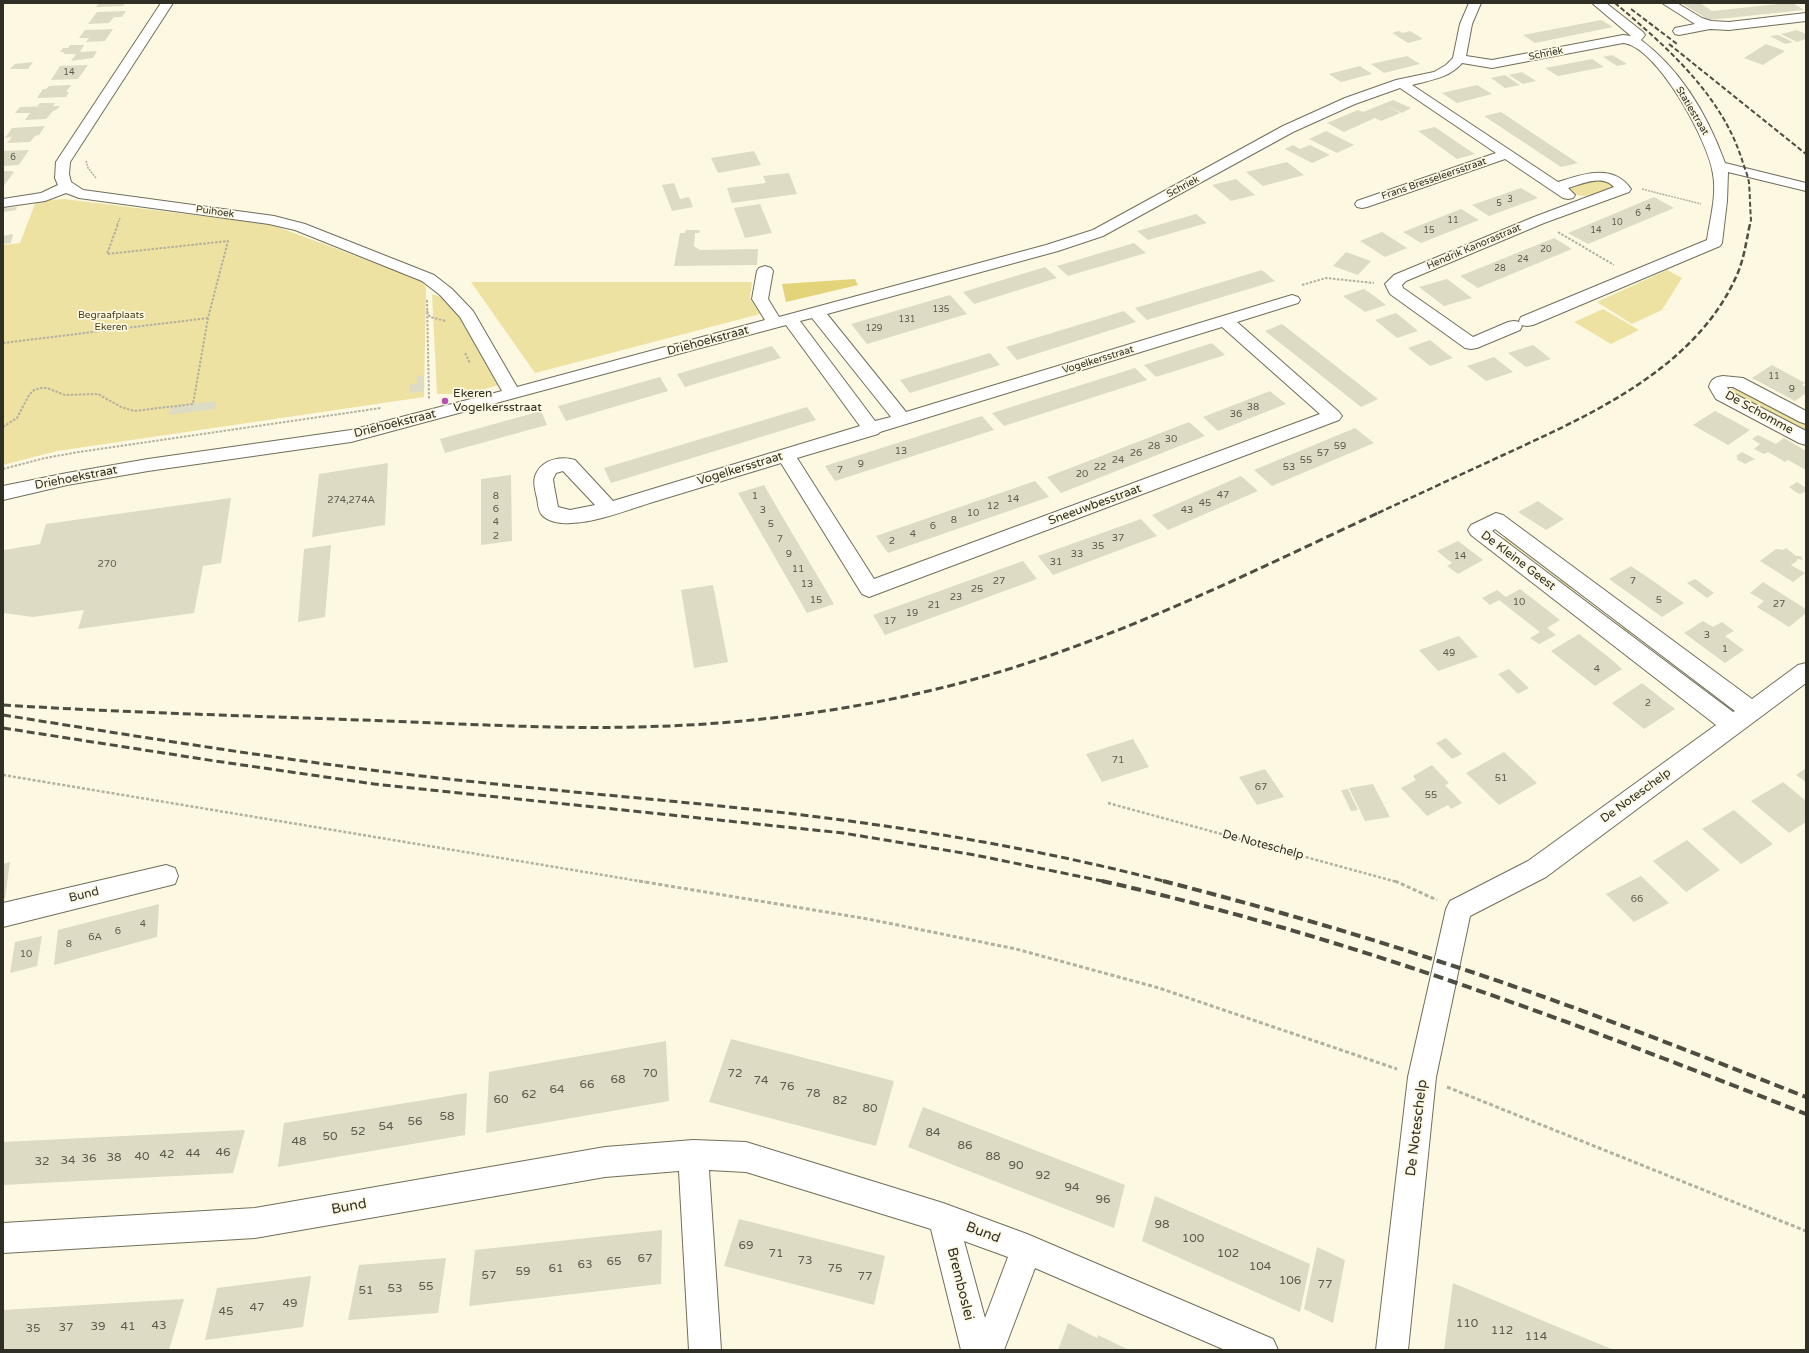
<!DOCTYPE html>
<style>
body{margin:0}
#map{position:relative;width:1809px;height:1353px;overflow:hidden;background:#fcf8e2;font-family:"Varela Round",sans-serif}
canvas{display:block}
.frame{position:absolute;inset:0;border:4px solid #302f26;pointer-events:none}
</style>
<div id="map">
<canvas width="1809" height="1353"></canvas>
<div class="frame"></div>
</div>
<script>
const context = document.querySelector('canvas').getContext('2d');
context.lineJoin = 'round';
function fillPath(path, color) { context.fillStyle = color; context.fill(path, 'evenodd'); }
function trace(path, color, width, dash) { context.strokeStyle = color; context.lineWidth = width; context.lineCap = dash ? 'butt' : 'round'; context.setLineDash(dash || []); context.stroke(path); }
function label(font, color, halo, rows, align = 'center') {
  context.font = font + ' "Varela Round",sans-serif'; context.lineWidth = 3.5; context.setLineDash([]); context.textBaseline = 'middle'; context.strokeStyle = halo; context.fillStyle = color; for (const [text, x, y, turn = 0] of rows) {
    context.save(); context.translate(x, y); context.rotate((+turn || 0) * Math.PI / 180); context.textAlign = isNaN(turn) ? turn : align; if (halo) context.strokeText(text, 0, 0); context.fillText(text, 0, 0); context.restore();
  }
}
fillPath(new Path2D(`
 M1599,178L1607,180L1613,186C1600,195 1581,201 1568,190V187Z
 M64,199L266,224L278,227L423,281L426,289L424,397L57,451L3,465V245L20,243L36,201Z
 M1667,270L1682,278L1662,310L1632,324L1597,302Z
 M471,282H752L750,298L760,314L535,373Z
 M432,294L447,299L460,312L503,384L466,394H437Z
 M1603,309L1639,330L1611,344L1574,322Z
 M1735,386L1806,424V433L1728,391Z
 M1508,536L1574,585L1570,588L1622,628L1627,625L1634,630L1625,636L1555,583L1560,580L1512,544L1507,547L1499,541Z`), '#ede2a1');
fillPath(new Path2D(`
 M855,279L858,285L786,302L782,284Z`), '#e4d479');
fillPath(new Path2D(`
 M99,3H125L123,6L96,7Z
 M1700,3L1712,11L1788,3H1793L1804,10L1709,20L1683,4Z
 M126,11L122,17H114L109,23L88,24L97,12Z
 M1601,20L1613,27L1535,43L1523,35Z
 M113,29L105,41L86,42L89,38H79L85,30Z
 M1797,30L1806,34V39L1797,42L1781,34Z
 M1399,31L1402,33L1410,31L1423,39L1408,43L1392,33Z
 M1778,35L1793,42L1785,44L1770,36Z
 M1766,44L1785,51L1763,65L1744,58Z
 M70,45H84L80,52L97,51L93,58L71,61L76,54H63L65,52H60L63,48H68Z
 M1612,55L1627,64L1617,66L1603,57Z
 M1407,56L1420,64L1384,73L1371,64Z
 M1592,59L1604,67L1558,76L1545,68Z
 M33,62L28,69H10L15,64Z
 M88,65L78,79L51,80L60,66Z
 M1360,66L1372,74L1341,82L1329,74Z
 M1522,72L1536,81L1523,84L1509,75Z
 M1505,75L1520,85L1505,88L1491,78Z
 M71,85L66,92H69L66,97L37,98L43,89H46L49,86Z
 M1477,85L1492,94L1457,103L1442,93Z
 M1393,100L1411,108L1402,113L1387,106L1400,113L1381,121L1375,118L1344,132L1327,123L1358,110L1363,112Z
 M40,103H55L53,106H37Z
 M51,106H60L56,110L53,111L46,119L25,120L30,113H15L20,107Z
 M1501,112L1555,148L1578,163L1561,167L1484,116Z
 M45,126L39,135L35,136L30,142L7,143L12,137L5,138L12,128Z
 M1435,127L1464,147L1475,154L1457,159L1418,131Z
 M1326,131L1354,145L1337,153L1309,139Z
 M1293,145L1300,149L1310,145L1330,155L1312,163L1285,149Z
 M29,150L19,165L3,166V151Z
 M754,151L761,165L718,173L711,158Z
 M1287,162L1304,175L1263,186L1246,172Z
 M3,171H13L11,172H14L3,187Z
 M789,173L797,194L732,203L727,188L766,183L763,176Z
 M1236,179L1255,195L1231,201L1212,185Z
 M674,183L680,199L689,197L693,207L672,211L662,185Z
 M1521,188L1538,198L1489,216L1472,205Z
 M1654,197L1674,208L1588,244L1568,233Z
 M760,204L772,233L745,238L734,208Z
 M17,207L16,210L3,212V208Z
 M1461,209L1479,220L1421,243L1403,232Z
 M1196,214L1207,223L1148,240L1137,231Z
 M686,230H700L699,233H695L694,246L700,250L758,249L757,265L674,266L680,233H685Z
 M1382,232L1407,248L1385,257L1360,241Z
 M13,234L11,243L3,244V236Z
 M1554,238L1572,249L1478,288L1460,276Z
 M1134,243L1146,253L1068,276L1057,266Z
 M1346,252L1371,261L1358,275L1333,266Z
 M1045,267L1057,278L974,304L963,292Z
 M1262,270L1275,281L1147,320L1135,308Z
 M1447,279L1472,298L1444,306L1419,287Z
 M1364,289L1374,296L1386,305L1365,312L1343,296Z
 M950,295L967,314L867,344L851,324Z
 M1124,311L1136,322L1017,360L1006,347Z
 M1396,313L1406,321L1418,331L1397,338L1375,320Z
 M1282,324L1350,377L1378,399L1361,407L1265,331Z
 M1430,340L1441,349L1453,358L1430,366L1408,348Z
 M1212,343L1225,355L1156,377L1144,365Z
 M1533,345L1551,359L1526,367L1508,353Z
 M772,346L781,358L685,387L677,374Z
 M990,353L1000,365L910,393L900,380Z
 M1494,357L1513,372L1486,381L1467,366Z
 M1772,365L1805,383L1802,385L1806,387V393L1795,401L1752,378Z
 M1135,368L1147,380L1004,426L992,413Z
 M424,375V391L410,393V384L417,383V376Z
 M660,377L668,391L566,421L558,406Z
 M1270,391L1286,404L1218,431L1203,417Z
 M216,401L215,409L169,415L171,407Z
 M807,407L816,420L611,483L604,468Z
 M541,411L547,425L445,453L440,439Z
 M1715,411L1732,420L1750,430L1728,445L1693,425Z
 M982,416L994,430L835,481L825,466Z
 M1189,422L1205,436L1061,493L1047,477Z
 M1355,428L1374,443L1272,486L1254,470Z
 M1758,435L1776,444L1784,438L1806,451V470L1788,460L1785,462L1768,452L1764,454L1754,449L1760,444L1752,439Z
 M1742,452L1755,459L1745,464L1736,459L1738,458L1736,456Z
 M388,463L385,525L312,537L319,474Z
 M511,475L512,541L481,545V479Z
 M1241,476L1258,491L1168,530L1152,515Z
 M1035,481L1049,497L888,553L876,536Z
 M1797,482L1806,488V491L1801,494L1797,493L1789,487Z
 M764,485L772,499L834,604L807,613L738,493Z
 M231,498L221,563L203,566L194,613L78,629L84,610L33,617L3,613L4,550L40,544L46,524Z
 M1538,501L1564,519L1546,530L1518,512Z
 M1141,519L1157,536L1053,575L1038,556Z
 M1458,541L1483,560L1458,574L1447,566L1452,563L1437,551Z
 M331,545L325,617L298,622L304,549Z
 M1786,548L1796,556H1801L1803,560L1797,559V561L1791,565L1805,573L1793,582L1760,561L1776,549L1783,550Z
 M1023,561L1037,579L885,635L873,615Z
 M1631,566L1656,583L1684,603L1662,617L1609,579Z
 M1695,579L1714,593L1707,598L1687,583Z
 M1763,582L1806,609V613L1789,627L1757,607L1764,601L1750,593Z
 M713,585L728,662L694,668L681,590Z
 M1520,589L1560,620L1547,628L1556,635L1539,644L1530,638L1540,632L1499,600L1490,605L1482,598L1497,590L1506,597Z
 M1703,621L1713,627L1722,622L1734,631L1725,636L1744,650L1725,663L1684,633Z
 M1579,634L1611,659L1622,669L1595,686L1551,651Z
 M1459,636L1478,657L1438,671L1419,650Z
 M1509,669L1529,688L1518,694L1498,674Z
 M1642,683L1675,709L1644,729L1612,703Z
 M1446,738L1462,754L1452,759L1436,743Z
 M1133,739L1149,767L1102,782L1086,754Z
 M1504,752L1537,783L1499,805L1466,773Z
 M1432,765L1449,783L1445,785L1462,803L1451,809L1448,805L1427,816L1401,788L1416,780L1413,776Z
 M1806,768V782L1796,775Z
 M1265,769L1284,797L1257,805L1239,777Z
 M1783,782L1806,801V822L1789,833L1751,801Z
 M1373,784L1390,817L1365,821L1349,788Z
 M1348,789L1358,810L1351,811L1341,790Z
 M1734,810L1773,844L1741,864L1702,829Z
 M1687,840L1720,870L1686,892L1653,861Z
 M10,862L5,898L3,899V864Z
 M1641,876L1669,903L1634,922L1606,894Z
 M159,904L157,937L54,965L58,930Z
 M42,936L37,966L10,973L15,942Z
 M731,1039L894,1081L876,1146L709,1102Z
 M666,1041L669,1101L486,1133L489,1072Z
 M467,1093L465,1135L278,1167L284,1123Z
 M923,1107L1125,1185L1114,1228L908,1147Z
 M245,1130L233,1173L3,1185V1142Z
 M1155,1196L1310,1264L1300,1312L1142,1241Z
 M739,1219L885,1256L874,1305L724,1266Z
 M662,1230L661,1284L469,1306L475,1250Z
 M1317,1247L1345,1260L1333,1323L1304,1309Z
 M446,1258L438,1313L348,1320L359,1265Z
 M311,1276L303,1327L205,1340L217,1288Z
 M1453,1283L1553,1325L1614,1350H1444Z
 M184,1299L169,1350H3V1310Z
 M1068,1323L1097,1338L1098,1335L1129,1350H1093L1094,1346L1093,1350H1058Z`), '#dedbc4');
const minor = new Path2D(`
 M161,3H173L70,162L69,174L71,182L83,190L274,216L305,224L434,275L452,289L473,311L517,387L765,320L752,299L757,271L759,268L765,266L771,268L773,271L768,299L779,317L1046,245L1093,230L1283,126L1345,98L1396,80L1434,72L1446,65L1453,58L1460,24L1469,3H1481L1472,24L1466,56L1492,60L1623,35L1631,36L1592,3H1606L1643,32L1645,35L1641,40C1681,70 1708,116 1725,163L1806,183V191L1728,172L1727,201L1722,243L1720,246L1533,325L1527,326L1521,325L1522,326L1520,330L1477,348L1471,349L1465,348L1390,294L1385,284L1394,275L1534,217L1614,187C1602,174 1582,184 1568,188L1575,195L1573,198L1568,199L1563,198L1505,159L1367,207L1362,208L1357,207L1355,204L1357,201L1496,153L1400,88L1355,104L1293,132L1103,236L1058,251L827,314L906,412L1292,295L1298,297L1300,300L1298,303L1237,322L1339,412L1342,416L1339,420L869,597L862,594L781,463C738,476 696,489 653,502C627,510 598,522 571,523C562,524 548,522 542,515C538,511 538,503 537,498C535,489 532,480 537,472C544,459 562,456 575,460L613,501L860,426L786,325L351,442L148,471L67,485L3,500V486L67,473L148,459L351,430L502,391L460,317L440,295L422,281L295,230L269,224L79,198L66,193L45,201L3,207V199L41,193L58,185L55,178L56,162ZM1623,43C1657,46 1709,142 1713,174C1717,195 1710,219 1707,240L1521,317L1519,321L1520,322L1514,321L1508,322L1473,337L1403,288L1402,285L1406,281L1544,223L1629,192L1631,189C1613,163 1583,174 1558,182L1412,85C1431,80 1449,78 1462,63L1492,68ZM812,318L891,417L875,421L800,321ZM1222,327L1320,414L874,579L797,458L878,434L880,432ZM563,471L595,505L570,510L558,507L554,486L553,479L556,473Z
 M1662,3H1677L1702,18L1711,21L1729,22L1806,13V21L1729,30L1710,29L1679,35L1675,34L1673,31L1675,28L1695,24Z
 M1723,376L1743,378L1806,411V424L1800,422L1733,387H1727L1729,391L1806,431V445L1799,443L1716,399L1709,387C1711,379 1715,377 1723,376Z
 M1496,513L1503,515L1752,699L1798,665L1806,663V683L1546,877L1470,916L1436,1077L1408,1350H1376L1408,1077L1446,909L1450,901L1528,861L1716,725L1471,535L1468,530L1471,525ZM1495,529L1735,711L1733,712L1492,531Z
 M166,865L175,868L178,876L175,884L3,927V903Z
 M693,1140L746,1142L943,1203L1027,1234L1273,1339L1278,1350H1225L1035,1268L1004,1350H961L931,1229L746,1172L709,1170L721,1350H689L679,1171L605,1177L255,1238L3,1253V1223L255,1208L605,1147ZM964,1241L1008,1257L985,1318Z`);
trace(minor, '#716e5a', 2);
trace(new Path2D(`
 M86,161L88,168L96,178
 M1642,189L1701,204
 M117,225L120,218`), '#b3b09f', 1.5, [2, 1]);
trace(new Path2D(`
 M1558,232L1614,265
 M1302,285L1326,278L1374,283
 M427,300L429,399
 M427,311L430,317L446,321
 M3,343L208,318
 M465,353L470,363
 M3,427L17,418L29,395L34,390L41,388H47L65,395L98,394L121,407L134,411L193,404L208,318L228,241L107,254L118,224
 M3,469L45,458L79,452L381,408`), '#b3b09f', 2, [2.5, 1.5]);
trace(new Path2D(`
 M3,775L645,882
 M1108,803L1397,882`), '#b3b09f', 2.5, [3, 2]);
trace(new Path2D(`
 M639,881L868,919L1016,949L1159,988L1397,1069
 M1395,881L1437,900
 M1447,1087L1806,1231`), '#b3b09f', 3, [4, 2.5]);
fillPath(minor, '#fff');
trace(new Path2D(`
 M1615,3C1667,47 1723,96 1743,163C1745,169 1748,176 1749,183C1750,195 1750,208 1751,220L1750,225
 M1631,9L1677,44
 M1669,44L1806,154`), '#4e4d42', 2, [5, 2.5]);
trace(new Path2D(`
 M1378,513C1419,494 1460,475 1501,456C1588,416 1694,370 1736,277C1744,260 1746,242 1750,224`), '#4e4d42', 2.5, [6, 3]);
trace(new Path2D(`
 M3,705C131,713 259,716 387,721C469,724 552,729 635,727C739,725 844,712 945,687C1097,649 1239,578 1380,512
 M3,715C161,740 318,766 477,782C577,793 678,801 777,812C908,827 1040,849 1167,882
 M3,728L215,761L374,784L843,833L975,855L1107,882`), '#4e4d42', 3, [8, 4]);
trace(new Path2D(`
 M1102,881C1344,935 1576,1023 1806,1114
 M1163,881C1256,905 1348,931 1438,961C1563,1001 1684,1049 1806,1097`), '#4e4d42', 4, [10, 5]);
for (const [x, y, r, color] of [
 [445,401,4,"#b84fb2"]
]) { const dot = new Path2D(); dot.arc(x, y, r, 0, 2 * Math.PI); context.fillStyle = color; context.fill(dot); trace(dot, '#fcf8e2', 1.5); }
label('9px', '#5c5a4e', null, [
 ["14",69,73],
 ["6",13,158],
 ["3",1510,200],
 ["5",1499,204],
 ["4",1648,209],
 ["6",1638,214],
 ["11",1453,221],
 ["10",1617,223],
 ["15",1429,231],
 ["14",1596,231],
 ["20",1546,250],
 ["24",1523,260],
 ["28",1500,269],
 ["135",941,310],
 ["131",907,320],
 ["129",874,329],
 ["11",1774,377]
]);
label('10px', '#302f26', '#fcf8e2', [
 ["Schriek",1546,54,-11],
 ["Statiestraat",1692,111,59],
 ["Frans Bresseleersstraat",1434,179,-19],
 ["Schriek",1183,187,-28],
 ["Puihoek",215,212,8],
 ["Hendrik Kanorastraat",1474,247,-23],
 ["Vogelkersstraat",1098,360,-17]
]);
label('10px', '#47401a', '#fcf8e2', [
 ["Begraafplaats",111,315],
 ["Ekeren",111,327]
]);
label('10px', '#5c5a4e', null, [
 ["9",1792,389],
 ["38",1253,407],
 ["36",1236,414],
 ["30",1171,439],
 ["28",1154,446],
 ["59",1340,446],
 ["13",901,451],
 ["26",1136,453],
 ["57",1323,453],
 ["24",1118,460],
 ["55",1306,460],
 ["9",861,464],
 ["22",1100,467],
 ["53",1289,467],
 ["7",840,470],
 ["20",1082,474],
 ["47",1223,495],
 ["8",496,496],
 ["1",755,496],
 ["14",1013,499],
 ["274,274A",351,500],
 ["45",1205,503],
 ["12",993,506],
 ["6",496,509],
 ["3",763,510],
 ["43",1187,510],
 ["10",973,513],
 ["8",954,520],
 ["4",496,522],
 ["5",771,524],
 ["6",933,526],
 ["4",913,534],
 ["2",496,536],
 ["37",1118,538],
 ["7",780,539],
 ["2",892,541],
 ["35",1098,546],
 ["9",789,554],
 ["33",1077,554],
 ["14",1460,556],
 ["31",1056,562],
 ["270",107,564],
 ["11",798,569],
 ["27",999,581],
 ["7",1633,581],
 ["13",807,584],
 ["25",977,589],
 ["23",956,597],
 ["15",816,600],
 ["5",1659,600],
 ["10",1519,602],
 ["27",1779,604],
 ["21",934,605],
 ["19",912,613],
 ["17",890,621],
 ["3",1707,635],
 ["1",1725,649],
 ["49",1449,653],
 ["4",1597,669],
 ["2",1648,703],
 ["71",1118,760],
 ["51",1501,778],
 ["67",1261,787],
 ["55",1431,795],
 ["66",1637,899],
 ["4",143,924],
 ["6",118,931],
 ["6A",95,937],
 ["8",69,944],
 ["10",26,954]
]);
label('12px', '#302f26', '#fcf8e2', [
 ["Driehoekstraat",708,341,-15],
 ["De Schomme",1759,413,29],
 ["Driehoekstraat",395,424,-14],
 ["Vogelkersstraat",740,469,-17],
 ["Driehoekstraat",76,478,-11],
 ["Sneeuwbesstraat",1095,505,-20],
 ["De Kleine Geest",1518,561,37],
 ["De Noteschelp",1636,796,-36],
 ["De Noteschelp",1263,845,15],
 ["Bund",84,895,-14]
]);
label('12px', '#302f26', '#fcf8e2', [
 ["Ekeren",453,394],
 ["Vogelkersstraat",453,408]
], 'left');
label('12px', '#5c5a4e', null, [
 ["70",650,1074],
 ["72",735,1074],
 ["68",618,1080],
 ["74",761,1081],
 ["66",587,1085],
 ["76",787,1087],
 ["64",557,1090],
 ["78",813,1094],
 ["62",529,1095],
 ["60",501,1100],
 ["82",840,1101],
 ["80",870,1109],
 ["58",447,1117],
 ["56",415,1122],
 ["54",386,1127],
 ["52",358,1132],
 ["84",933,1133],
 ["50",330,1137],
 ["48",299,1142],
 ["86",965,1146],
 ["46",223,1153],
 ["44",193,1154],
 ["42",167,1155],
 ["40",142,1157],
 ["88",993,1157],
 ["38",114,1158],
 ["36",89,1159],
 ["34",68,1161],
 ["32",42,1162],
 ["90",1016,1166],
 ["92",1043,1176],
 ["94",1072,1188],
 ["96",1103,1200],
 ["98",1162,1225],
 ["100",1193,1239],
 ["69",746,1246],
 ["71",776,1254],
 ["102",1228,1254],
 ["67",645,1259],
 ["73",805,1261],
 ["65",614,1262],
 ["63",585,1265],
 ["104",1260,1267],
 ["61",556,1269],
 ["75",835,1269],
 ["59",523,1272],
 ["57",489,1276],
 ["77",865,1277],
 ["106",1290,1281],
 ["77",1325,1285],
 ["55",426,1287],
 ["53",395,1289],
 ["51",366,1291],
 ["49",290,1304],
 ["47",257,1308],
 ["45",226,1312],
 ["110",1467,1324],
 ["43",159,1326],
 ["39",98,1327],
 ["41",128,1327],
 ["37",66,1328],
 ["35",33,1329],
 ["112",1502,1331],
 ["114",1536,1337]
]);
label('14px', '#302f26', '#fcf8e2', [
 ["De Noteschelp",1417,1128,-83],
 ["Bund",349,1207,-10],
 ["Bund",983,1233,21],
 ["Bremboslei",960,1284,76]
]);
</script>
